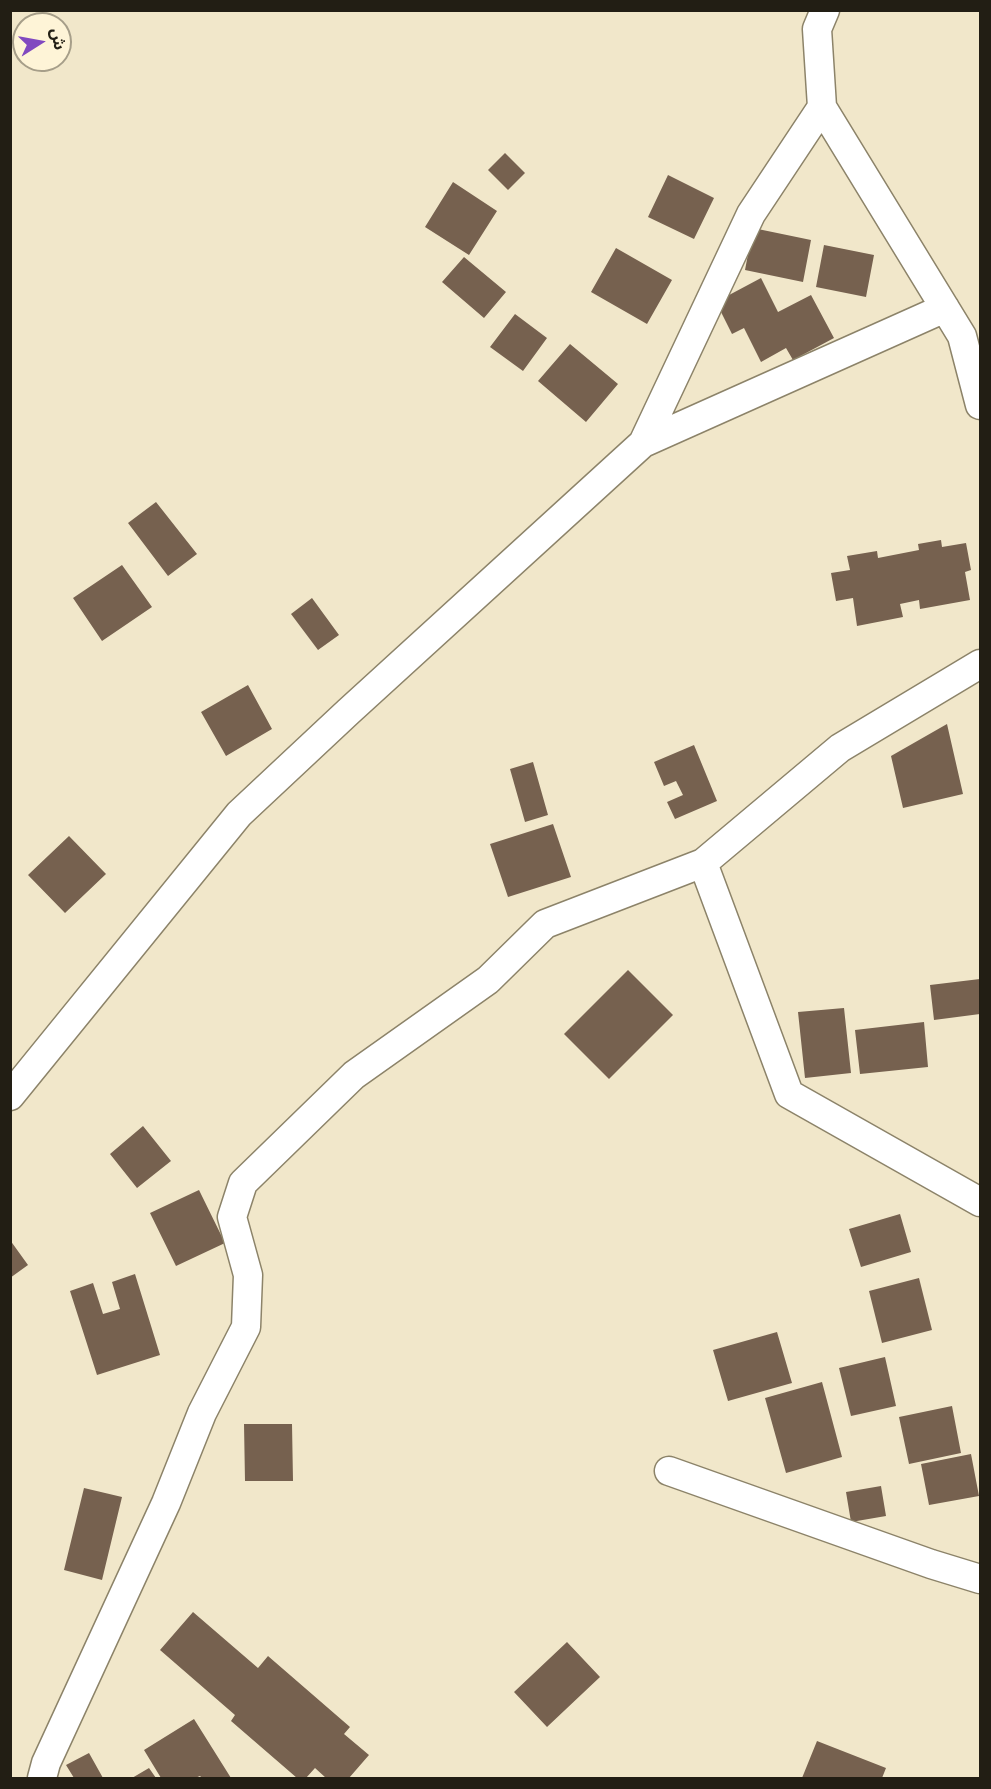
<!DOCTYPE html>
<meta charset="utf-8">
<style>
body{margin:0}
#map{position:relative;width:991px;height:1789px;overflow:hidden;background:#f1e7ca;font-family:Helvetica,"Noto Sans Arabic",sans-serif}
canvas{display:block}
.frame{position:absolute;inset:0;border:12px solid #221e14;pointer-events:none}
.north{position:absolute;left:12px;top:12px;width:60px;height:60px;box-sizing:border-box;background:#fef4d7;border:2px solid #a69e89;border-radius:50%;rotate:79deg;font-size:16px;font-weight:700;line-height:24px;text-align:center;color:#221e14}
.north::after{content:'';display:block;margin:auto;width:21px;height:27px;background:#8149c0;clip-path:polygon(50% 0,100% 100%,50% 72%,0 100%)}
</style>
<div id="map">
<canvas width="991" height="1789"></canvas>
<div class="frame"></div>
<div class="north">ش</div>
</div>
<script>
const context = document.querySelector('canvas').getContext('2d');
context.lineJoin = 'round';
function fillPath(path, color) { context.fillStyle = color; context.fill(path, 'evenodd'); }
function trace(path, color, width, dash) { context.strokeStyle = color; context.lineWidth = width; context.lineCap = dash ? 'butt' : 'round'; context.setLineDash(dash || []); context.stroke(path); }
fillPath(new Path2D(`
 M505,153L525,173L508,190L488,170Z
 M668,175L714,198L694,239L648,217Z
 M453,182L497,211L469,255L425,227Z
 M753,228L811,240L803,282L745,270Z
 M824,245L874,255L866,297L816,287Z
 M616,248L672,280L647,324L591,292Z
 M464,257L506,292L484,318L442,282Z
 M761,278L778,312L811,295L834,338L793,360L786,348L761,362L744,328L732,334L716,302Z
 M515,314L547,338L523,371L490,347Z
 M570,344L618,384L586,422L538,381Z
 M156,502L197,554L168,576L128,523Z
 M941,540L942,547L966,543L971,570L965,572L970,600L920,609L919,600L900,604L903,617L857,626L853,598L836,601L831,573L850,570L847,556L877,551L878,558L919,550L918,544Z
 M122,565L152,607L102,641L73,598Z
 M312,598L339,635L318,650L291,614Z
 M248,685L272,729L226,756L201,712Z
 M947,724L963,794L903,808L891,756Z
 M694,745L717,801L675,819L667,802L683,795L676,781L664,786L654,762Z
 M533,762L548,815L525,822L510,769Z
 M553,824L571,877L508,897L490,844Z
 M69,836L106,874L65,913L28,875Z
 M628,970L673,1015L609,1079L564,1034Z
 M980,979V1014L934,1020L930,985Z
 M844,1008L851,1073L805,1078L798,1012Z
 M924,1022L928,1067L860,1074L855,1030Z
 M143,1126L171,1161L137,1188L110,1154Z
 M199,1190L225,1243L176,1266L150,1213Z
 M900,1214L911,1252L861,1267L849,1229Z
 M10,1240L28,1265L10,1278Z
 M135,1274L160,1355L97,1375L70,1291L93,1283L103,1314L120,1309L112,1282Z
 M919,1278L932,1330L882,1343L869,1291Z
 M777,1332L792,1383L728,1401L713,1350Z
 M885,1357L896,1406L851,1416L839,1368Z
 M822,1382L842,1457L786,1473L765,1398Z
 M952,1406L961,1453L909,1464L899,1417Z
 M244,1424H292L293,1481H245Z
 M971,1454L979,1496L929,1505L921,1464Z
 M881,1486L886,1516L851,1522L846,1492Z
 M84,1488L122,1497L102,1580L64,1570Z
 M193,1612L258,1668L268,1656L350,1727L344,1734L369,1755L349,1778H326L315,1768L306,1778H297L231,1721L235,1715L160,1650Z
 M567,1642L600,1677L547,1727L514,1692Z
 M194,1719L231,1778H202L200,1776L195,1778H161L144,1750Z
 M817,1741L886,1768L882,1778H802Z
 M89,1753L103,1778H74L66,1765Z
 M149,1768L156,1778H132Z`), '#76614f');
const street = new Path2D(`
 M822,107L962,336L980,405
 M643,443L751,214L822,107L817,29L825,10
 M703,863L789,1094L980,1202
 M10,1096L239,814L348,712L643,443L945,308
 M669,1471L931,1564L980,1579
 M42,1778L46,1763L166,1503L202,1413L246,1327L248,1275L232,1217L243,1183L354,1075L488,980L545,924L703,863L840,748L980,664`);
trace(street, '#8c8369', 31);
trace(street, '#fff', 28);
</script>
